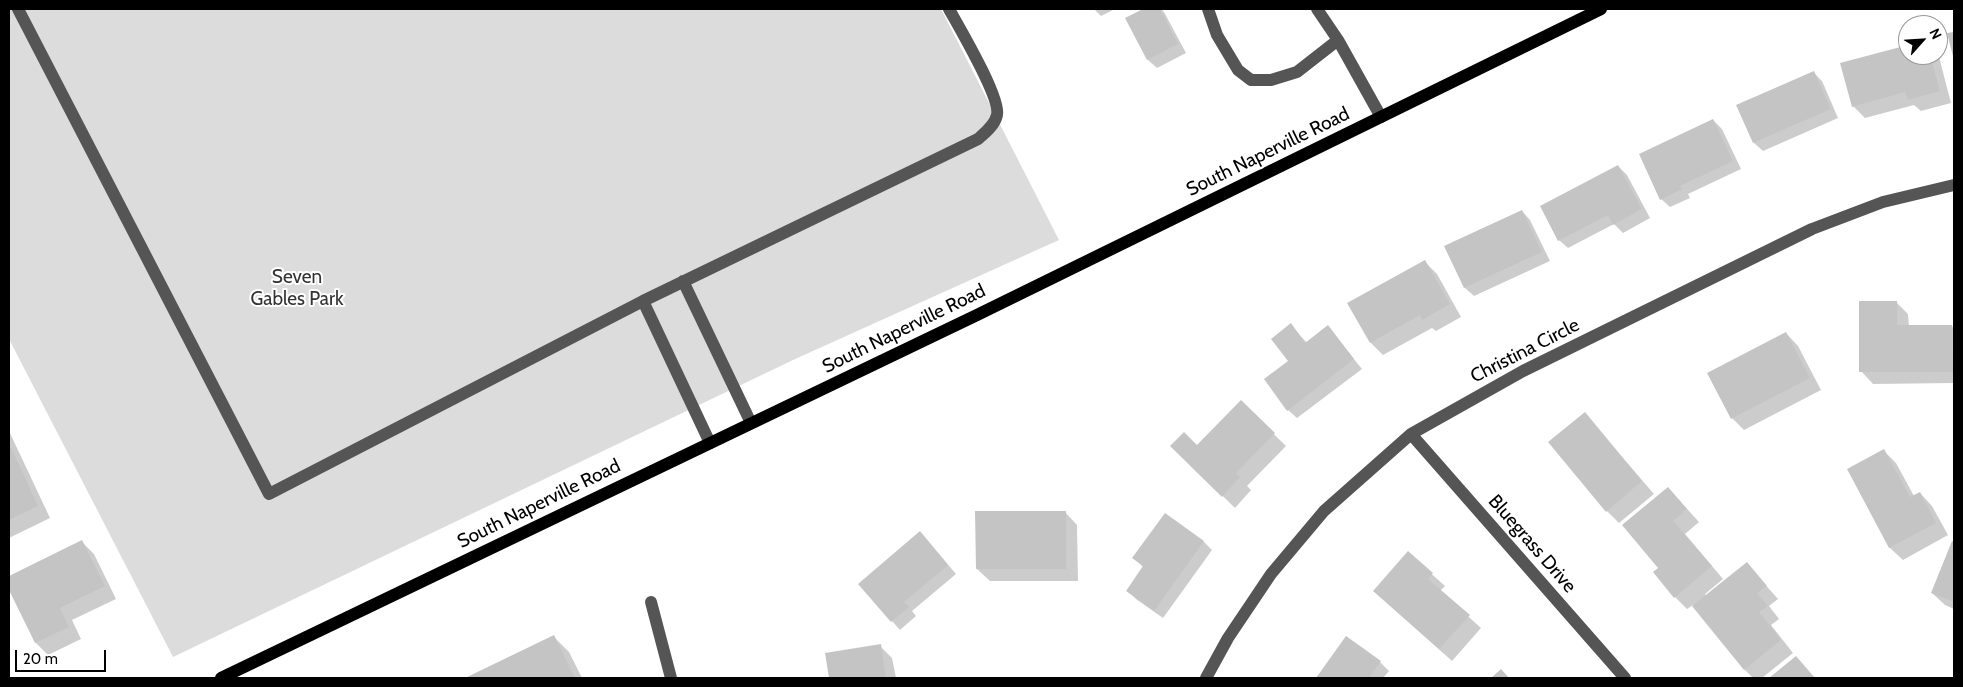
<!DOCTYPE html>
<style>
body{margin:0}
#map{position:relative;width:1963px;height:687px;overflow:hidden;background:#fff;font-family:Cabin,sans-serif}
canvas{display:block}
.frame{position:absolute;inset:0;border:10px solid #000;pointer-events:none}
.north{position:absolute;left:1898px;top:15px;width:50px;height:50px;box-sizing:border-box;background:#fff;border:1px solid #999;border-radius:50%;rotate:64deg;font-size:14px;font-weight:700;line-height:20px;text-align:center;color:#000}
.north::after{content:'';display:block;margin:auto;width:18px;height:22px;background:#000;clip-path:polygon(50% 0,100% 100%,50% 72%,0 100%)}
.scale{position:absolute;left:15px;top:650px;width:91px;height:22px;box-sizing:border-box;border:2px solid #000;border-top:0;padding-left:6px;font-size:15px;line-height:18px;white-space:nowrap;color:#000;-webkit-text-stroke:4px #fff;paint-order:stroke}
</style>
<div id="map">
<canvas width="1963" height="687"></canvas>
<div class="frame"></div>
<div class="north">N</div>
<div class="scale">20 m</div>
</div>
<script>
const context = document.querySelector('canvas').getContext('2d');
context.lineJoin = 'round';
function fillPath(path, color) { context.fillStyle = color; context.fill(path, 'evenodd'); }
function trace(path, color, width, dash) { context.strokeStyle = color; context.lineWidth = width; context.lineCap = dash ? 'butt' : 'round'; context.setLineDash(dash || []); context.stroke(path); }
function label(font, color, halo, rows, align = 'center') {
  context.font = font + ' Cabin,sans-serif'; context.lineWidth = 4; context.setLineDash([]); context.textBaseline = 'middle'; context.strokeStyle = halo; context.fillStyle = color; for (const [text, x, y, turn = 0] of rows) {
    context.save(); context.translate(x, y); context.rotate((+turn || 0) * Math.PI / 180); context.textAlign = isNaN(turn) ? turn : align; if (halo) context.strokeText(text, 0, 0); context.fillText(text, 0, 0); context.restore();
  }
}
fillPath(new Path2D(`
 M9,9H941L1059,240L793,360L173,657L9,339Z`), '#dcdcdc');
fillPath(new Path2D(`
 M1094,9H1115L1101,16Z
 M1146,9H1161L1164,12L1186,53L1157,68L1148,60L1126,19Z
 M1908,46V55H1938V53L1951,103L1921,111L1914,105L1865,118L1853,106Z
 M1813,72L1822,81L1838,118L1763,151L1754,143L1738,106Z
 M1713,120L1722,129L1741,169L1688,194L1690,198L1670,207L1661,199Z
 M1618,166L1627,175L1650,218L1623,233L1614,224L1568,248L1559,240Z
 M1522,211L1530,220L1550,261L1474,296L1465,288L1446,246Z
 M1425,262L1437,274L1461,317L1436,331L1432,328L1383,355L1371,343L1349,304Z
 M1896,302L1908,314L1909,326H1952L1954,329V383L1873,384L1861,371Z
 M1291,325L1307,343L1328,327L1362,369L1297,418L1288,410Z
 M1786,333L1798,346L1821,390L1744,430L1732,418Z
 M1241,402L1286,446L1247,486L1251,490L1235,508L1172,446L1198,447Z
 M1584,413L1654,494L1619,523L1607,511Z
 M9,431L50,518L9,538Z
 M1884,451L1896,463L1914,496L1920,493L1932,506L1948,535L1903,560L1890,548L1849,470Z
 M1668,488L1699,522L1685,534L1723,579L1705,594L1706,596L1747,564L1778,599L1769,606L1779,619L1771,625L1793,653L1762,678H1753L1745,670L1693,605L1687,609L1675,597L1660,568Z
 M1065,512L1077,525L1078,581H990L977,569Z
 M1165,514L1204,542L1212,550L1163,618L1136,599L1128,591L1144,568L1134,558Z
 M928,541L956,574L912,611L916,616L900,630L892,621Z
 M82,542L94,554L116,599L72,620L81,639L48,655L36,643L9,587V578Z
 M1952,543H1954V609L1945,605L1932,593Z
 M1408,553L1445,586L1440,591L1481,628L1452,661L1387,603Z
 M553,636L569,652L582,678H468Z
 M1346,638L1380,662L1389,671L1383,678H1317Z
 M880,646L892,658L896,678H831L827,654Z`), '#0003');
fillPath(new Path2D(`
 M1143,9H1160L1178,44L1147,60L1125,18Z
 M1954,32V60L1947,33Z
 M1908,45V55H1930L1940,91L1908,100L1905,92L1852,107L1840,63Z
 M1814,71L1831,109L1753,143L1736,105Z
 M1713,119L1733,161L1680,186L1682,189L1660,200L1639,154Z
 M1618,165L1642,209L1613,225L1608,215L1558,241L1540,206Z
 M1522,210L1542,252L1464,288L1444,246Z
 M1425,260L1450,304L1422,320L1420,315L1370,343L1347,303Z
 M1859,301H1897V325H1952L1953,372H1859Z
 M1291,323L1305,343L1328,325L1354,359L1287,411L1264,379L1288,361L1271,339Z
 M1786,332L1810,378L1731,419L1707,373Z
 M1241,400L1275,433L1236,473L1240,477L1222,497L1170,446L1184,432L1197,445Z
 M1585,412L1642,481L1606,512L1548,442Z
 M9,443L38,506L9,520Z
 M1884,449L1910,497L1920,492L1936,523L1889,548L1847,469Z
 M1668,487L1687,509L1673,521L1712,566L1674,598L1653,572L1658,568L1622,525Z
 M975,511H1066V569H976Z
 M1165,513L1204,541L1154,611L1126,591L1143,566L1132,558Z
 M920,531L948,565L904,602L909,607L891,622L858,584Z
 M82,540L105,586L60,608L69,627L35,643L9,590V576Z
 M1952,541L1954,542V602L1931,593Z
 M1408,551L1433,573L1428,579L1470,615L1439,649L1373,591Z
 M1747,562L1767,586L1757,593L1768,606L1759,612L1781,640L1744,670L1692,606Z
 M554,635L575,678H465Z
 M1346,636L1381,661L1369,678H1316Z
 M881,644L886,678H829L825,653Z
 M1796,656L1815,678H1769Z
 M1501,669L1509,678H1491Z`), '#c4c4c4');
trace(new Path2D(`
 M18,9L269,494L643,301L978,139C985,133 995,125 997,115C1001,98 959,27 949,9
 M1208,9L1217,35L1238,70L1251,80H1271L1297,72L1338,40
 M1317,9L1338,40L1381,117
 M683,281L751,423
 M643,301L710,443
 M1411,434L1625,678
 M651,602L671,678
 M1206,678L1228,638L1271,574L1324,511L1411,434L1523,371L1812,229L1883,202L1954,185`), '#555', 12);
trace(new Path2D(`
 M221,678L977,315L1601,9`), '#000', 12);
label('19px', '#000', '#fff', [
 ["South Naperville Road",1268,152,-26],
 ["South Naperville Road",904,329,-26],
 ["Christina Circle",1525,351,-27],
 ["South Naperville Road",539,504,-26],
 ["Bluegrass Drive",1532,544,49]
]);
label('19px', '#333', '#fff', [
 ["Seven",297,277],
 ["Gables Park",297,299]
]);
</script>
